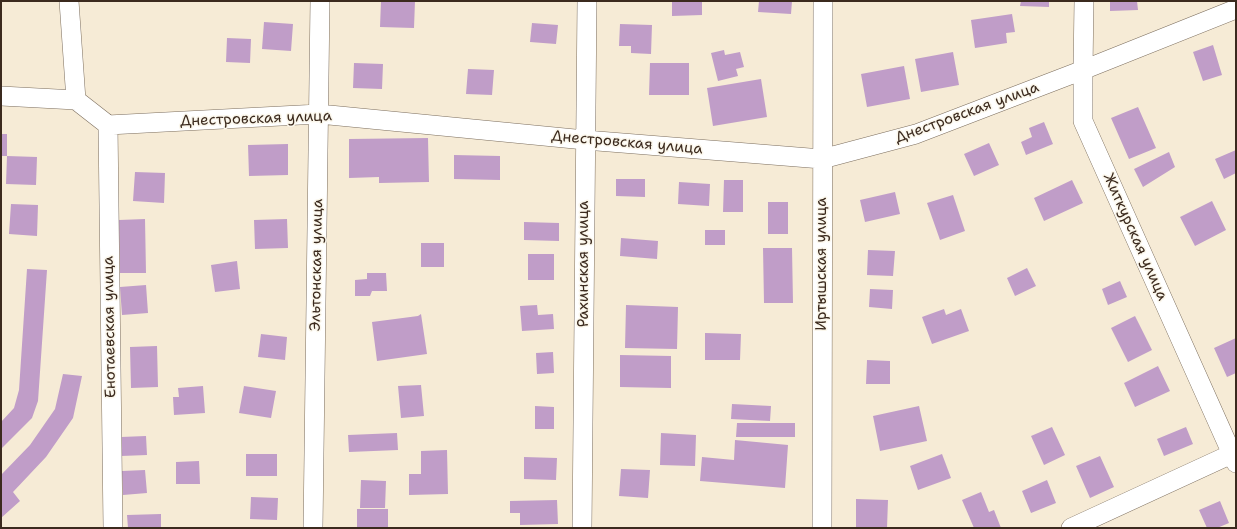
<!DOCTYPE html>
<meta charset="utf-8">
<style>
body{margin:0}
#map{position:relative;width:1237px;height:529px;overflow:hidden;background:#f6ebd6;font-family:"Shantell Sans",sans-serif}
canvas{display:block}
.frame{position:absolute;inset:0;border:2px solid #3b2a1e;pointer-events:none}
</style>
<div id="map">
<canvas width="1237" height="529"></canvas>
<div class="frame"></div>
</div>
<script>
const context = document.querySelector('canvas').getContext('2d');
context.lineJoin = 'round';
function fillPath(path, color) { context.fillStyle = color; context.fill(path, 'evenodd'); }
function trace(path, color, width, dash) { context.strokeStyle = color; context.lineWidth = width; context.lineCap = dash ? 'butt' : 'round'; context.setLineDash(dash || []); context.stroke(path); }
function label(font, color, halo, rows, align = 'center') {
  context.font = font + ' "Shantell Sans",sans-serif'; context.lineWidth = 3; context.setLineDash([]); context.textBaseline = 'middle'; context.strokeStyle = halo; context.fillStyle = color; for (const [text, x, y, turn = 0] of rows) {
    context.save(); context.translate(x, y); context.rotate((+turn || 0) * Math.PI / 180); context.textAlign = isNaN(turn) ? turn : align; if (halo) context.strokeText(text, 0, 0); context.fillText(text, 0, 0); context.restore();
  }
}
fillPath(new Path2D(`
 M381,1H415L414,28L380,27Z
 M672,1H702V15L672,16Z
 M759,1H792L791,14L758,12Z
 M1021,1H1049V7L1020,6Z
 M1110,1H1137L1138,10L1110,11Z
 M1012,14L1015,32L1006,33L1007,43L975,48L971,20Z
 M264,22L293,24L291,51L262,49Z
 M532,23L558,25L556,44L530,42Z
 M620,24L652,25L651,54L631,53V46H619Z
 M227,38L251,39L250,63L226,62Z
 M1213,45L1222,75L1203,81L1193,52Z
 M724,50L725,55L740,52L744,67L736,69L738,76L718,81L711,53Z
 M953,52L959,85L921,92L915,59Z
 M354,63L383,64L382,89L353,88Z
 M650,63H689V95H649Z
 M904,66L910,99L867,107L861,74Z
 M468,69L494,70L492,95L466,94Z
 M761,79L767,117L713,126L707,88Z
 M1138,107L1156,148L1129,159L1111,118Z
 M1044,122L1053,144L1026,155L1021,142L1032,137L1029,128Z
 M1,134H7V156H1Z
 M428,138L429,182L379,183V177L349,178V139Z
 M989,143L999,165L974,176L964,154Z
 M288,144V175L249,176L248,145Z
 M1236,150V173L1224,179L1215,159Z
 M1169,152L1175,167L1143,187L1134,169Z
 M454,155L500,156V180L454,179Z
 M7,156L37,157L36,185L6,184Z
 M135,172L165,173L164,203L133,201Z
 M616,179H645V197L616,196Z
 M724,180H743V212H723Z
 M1072,180L1083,203L1044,221L1034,198Z
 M679,182L710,184L709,206L678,204Z
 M895,192L900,214L865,222L860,200Z
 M953,195L965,231L940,240L927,203Z
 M1212,201L1226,230L1195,246L1180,217Z
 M768,202H788V234H768Z
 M11,204L38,205L37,236L9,234Z
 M145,219L146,273H120L119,220Z
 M287,219L288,248L255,249L254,220Z
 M524,222L559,223V241L524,240Z
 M705,230H725V245H705Z
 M621,238L658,241L657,259L620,256Z
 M421,243H444V267H421Z
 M763,248H792L793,303H764Z
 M868,250L895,251L893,276L867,275Z
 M528,254H554V280H528Z
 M237,261L240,289L215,292L211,265Z
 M1027,268L1036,286L1015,296L1007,278Z
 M27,269L47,270L38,401L32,418L1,449V422L14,408L19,390Z
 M367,273H386L387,291H372L370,296H355V280L367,279Z
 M1120,281L1127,297L1108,305L1102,289Z
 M146,285L148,313L122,315L120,287Z
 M870,289L893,290L892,309L869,307Z
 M537,305L538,315L553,314L554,329L522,331L520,306Z
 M626,305L678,307L677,349L625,348Z
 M944,309L946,315L961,309L969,331L932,344L922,317Z
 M421,314L427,354L377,361L372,322L418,316Z
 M1135,316L1152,350L1128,362L1111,328Z
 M705,333L741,334L740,360H705Z
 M261,334L287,337L285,360L258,357Z
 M1236,338V373L1227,377L1214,348Z
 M157,346L158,387L131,388L130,347Z
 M553,352L554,373L537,374L536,353Z
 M620,355L671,356V388L620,387Z
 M867,360L890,361V384H866Z
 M1158,366L1170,391L1135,407L1124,383Z
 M63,374L82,376L73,418L46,457L13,492L20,501L1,518V475L30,445L55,409Z
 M421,385L424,416L401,418L398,386Z
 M203,386L205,413L174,415L173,397H179L178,388Z
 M244,386L276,391L271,418L239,413Z
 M732,404L771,406L770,421L731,419Z
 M535,406L554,407V429H535Z
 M919,406L927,441L880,451L873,416Z
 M737,423H795V437H736Z
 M1052,427L1065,455L1044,465L1031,436Z
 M1186,427L1193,444L1164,456L1157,439Z
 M397,433L398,450L349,452L348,435Z
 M661,433L696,435L695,466L660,465Z
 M146,436L147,455L121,456V437Z
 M735,440L788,445L785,488L700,481L702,457L734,460Z
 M447,450L448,494L409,495V474H421V451Z
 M246,454H277V476H246Z
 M942,454L951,478L918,490L910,466Z
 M1100,456L1114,487L1090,498L1076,466Z
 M524,457L557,458L556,480L524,479Z
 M199,461L200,484H176V462Z
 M621,469L650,470L648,498L619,496Z
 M145,470L147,493L123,495L122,471Z
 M361,480L386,481L385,508H360Z
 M1047,480L1056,503L1031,513L1022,491Z
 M981,492L989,512L994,510L1001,528H974L962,500Z
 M251,497L278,498L277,520L250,519Z
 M856,499L888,500L887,528H856Z
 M557,500L558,524L520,525V513H510V501Z
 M1220,501L1229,523L1217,528H1207L1199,510Z
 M357,509H388V528H357Z
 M161,514V528H128L127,515Z`), '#c09dc8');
const minor = new Path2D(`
 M69,1L76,100
 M1084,1L1083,70V121L1236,463
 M1,96L76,100L108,125L319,114L585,140L822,159L916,134L1083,70L1236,9
 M108,125L113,528
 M313,528L320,1
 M582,528L587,1
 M822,528L823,1
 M1071,528L1236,452`);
trace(minor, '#7c6e5e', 20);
trace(minor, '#fff', 19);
label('15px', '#3b2a1e', '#fbf7ec', [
 ["Днестровская улица",967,113,-20],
 ["Днестровская улица",256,119,-2],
 ["Днестровская улица",627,143,5],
 ["Житкурская улица",1135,237,66],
 ["Рахинская улица",584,264,-90],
 ["Иртышская улица",822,264,-90],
 ["Эльтонская улица",317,265,-89],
 ["Енотаевская улица",110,327,-91]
]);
</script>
